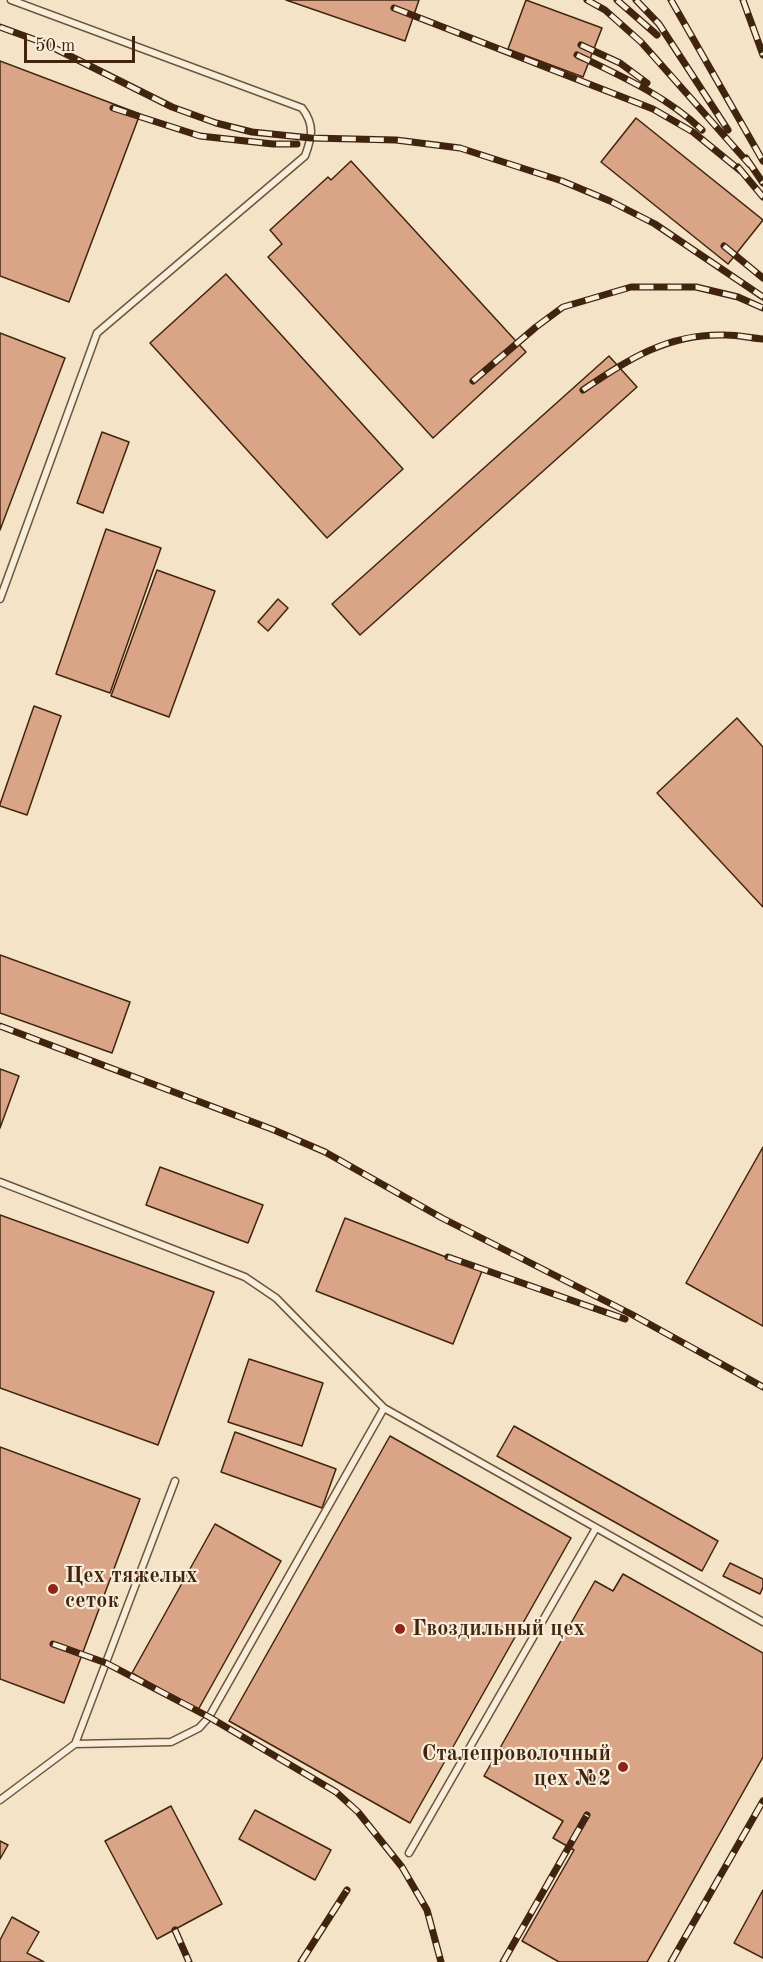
<!DOCTYPE html>
<meta charset="utf-8">
<style>
body{margin:0}
#map{position:relative;width:763px;height:1962px;overflow:hidden;background:#f4e3c6;font-family:"Old Standard TT",serif}
canvas{display:block}
.scale{position:absolute;left:24px;top:36px;width:111px;height:27px;box-sizing:border-box;border:3px solid #41240e;border-top:0;padding-left:8px;font-size:18px;line-height:21px;white-space:nowrap;color:#41240e;-webkit-text-stroke:4px #f8edda;paint-order:stroke}
</style>
<div id="map">
<canvas width="763" height="1962"></canvas>
<div class="scale">50 m</div>
</div>
<script>
const context = document.querySelector('canvas').getContext('2d');
context.lineJoin = 'round';
function fillPath(path, color) { context.fillStyle = color; context.fill(path, 'evenodd'); }
function trace(path, color, width, dash) { context.strokeStyle = color; context.lineWidth = width; context.lineCap = dash ? 'butt' : 'round'; context.setLineDash(dash || []); context.stroke(path); }
function label(font, color, halo, rows, align = 'center') {
  context.font = font + ' "Old Standard TT",serif'; context.lineWidth = 4.5; context.setLineDash([]); context.textBaseline = 'middle'; context.strokeStyle = halo; context.fillStyle = color; for (const [text, x, y, turn = 0] of rows) {
    context.save(); context.translate(x, y); context.rotate((+turn || 0) * Math.PI / 180); context.textAlign = isNaN(turn) ? turn : align; if (halo) context.strokeText(text, 0, 0); context.fillText(text, 0, 0); context.restore();
  }
}
const building = new Path2D(`
 M286,0H419L405,41Z
 M526,0L602,28L583,77L508,49Z
 M0,61L140,114L69,302L0,276Z
 M636,118L763,220L728,264L601,162Z
 M351,161L526,352L433,438L268,257L282,244L270,230L328,177L331,180Z
 M226,274L403,469L327,538L150,343Z
 M0,333L65,358L0,530Z
 M609,356L637,387L360,635L332,604Z
 M102,432L129,442L103,513L77,503Z
 M106,529L161,548L110,693L56,674Z
 M157,570L215,591L169,717L111,696Z
 M278,599L288,608L268,631L258,622Z
 M34,706L61,716L27,815L0,806V804Z
 M737,718L763,747V907L657,793Z
 M0,955L130,1002L112,1053L0,1013Z
 M0,1069L19,1076L0,1128Z
 M763,1147V1326L686,1283Z
 M160,1167L263,1205L248,1243L146,1205Z
 M0,1215L214,1292L158,1445L0,1388Z
 M345,1218L482,1271L453,1344L316,1291Z
 M249,1359L323,1383L302,1446L228,1422Z
 M514,1426L718,1541L702,1571L497,1456Z
 M235,1432L336,1469L322,1508L221,1472Z
 M390,1436L571,1538L410,1823L229,1721Z
 M0,1447L140,1499L64,1703L0,1679Z
 M215,1524L281,1561L198,1710L132,1673Z
 M730,1563L763,1579V1587L760,1594L723,1576Z
 M623,1574L763,1653V1757L647,1962H559L522,1941L574,1850L553,1838L563,1821L484,1776L595,1581L613,1591Z
 M171,1806L222,1904L157,1939L105,1841Z
 M255,1810L331,1850L315,1880L239,1839Z
 M0,1841L8,1845L0,1859Z
 M763,1890V1958L734,1943Z
 M12,1917L39,1932L27,1953L44,1962H0V1940Z`);
fillPath(building, '#daa486');
trace(building, '#41240e', 1.5);
const service = new Path2D(`
 M0,599L97,333L305,156C312,137 315,125 302,108L11,0
 M0,1182L245,1277L276,1298L384,1408L763,1622
 M75,1744L175,1481
 M0,1800L75,1744L171,1742L199,1728L209,1717L384,1408
 M409,1853L596,1528`);
trace(service, '#6e543c', 9);
trace(service, '#f8edda', 6);
const rail = new Path2D(`
 M587,0L605,10L641,42L750,165
 M617,0L657,35
 M636,0L659,24L728,130
 M671,0L763,161
 M743,0L763,55
 M394,8L653,109L693,132L742,172
 M0,27L44,43L172,107L216,123L252,132L311,138L396,140L460,148L562,181L610,201L655,224L763,297
 M581,45L620,63L647,83
 M577,55C621,76 666,96 702,130
 M113,108L200,136L273,144H297
 M746,158L763,183
 M738,167L763,197
 M724,246L763,278
 M473,381L536,327L563,307L631,287H696L738,297L763,308
 M583,390C629,359 668,333 726,335C738,335 751,338 763,339
 M0,1026L274,1130L325,1152L442,1218L631,1314L763,1387
 M448,1257L625,1319
 M53,1644L106,1663L209,1717L336,1792L358,1812L402,1867L427,1910L441,1962
 M175,1930L189,1962
 M301,1962L347,1890
 M503,1962L587,1815
 M671,1962L763,1801`);
trace(rail, '#41240e', 7);
trace(rail, '#f8edda', 4.5, [14]);
for (const [x, y, r, color] of [
 [53,1589,6,"#8f2418"],
 [400,1629,6,"#8f2418"],
 [623,1767,6,"#8f2418"]
]) { const dot = new Path2D(); dot.arc(x, y, r, 0, 2 * Math.PI); context.fillStyle = color; context.fill(dot); trace(dot, '#f8edda', 2); }
label('bold 22px', '#41240e', '#f8edda', [
 ["Цех тяжелых",65,1576],
 ["сеток",65,1601],
 ["Гвоздильный цех",412,1629],
 ["Сталепроволочный",611,1754,"right"],
 ["цех №2",611,1779,"right"]
], 'left');
</script>
